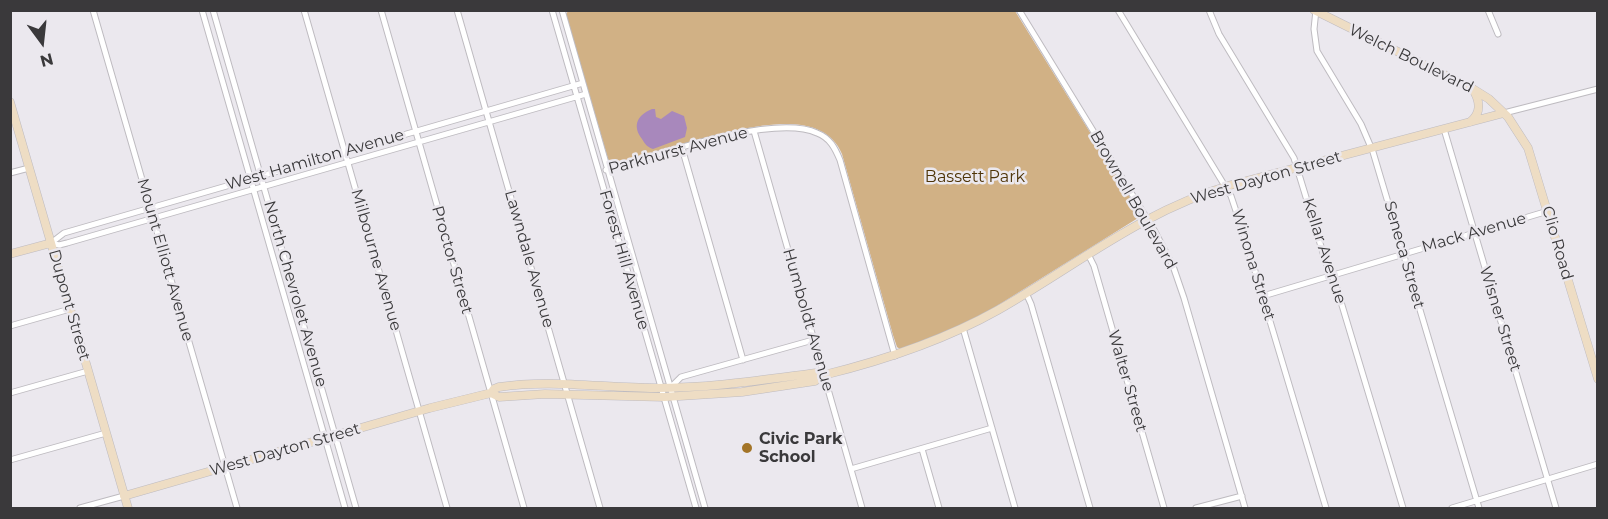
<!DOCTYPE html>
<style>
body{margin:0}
#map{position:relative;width:1608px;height:519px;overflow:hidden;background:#ebe8ee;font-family:Montserrat,sans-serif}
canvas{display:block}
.frame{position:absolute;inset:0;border:12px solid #3a393b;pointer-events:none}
.north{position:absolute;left:12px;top:12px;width:60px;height:60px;-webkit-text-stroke:4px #ebe8ee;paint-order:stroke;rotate:165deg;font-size:16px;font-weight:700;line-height:24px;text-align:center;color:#3a393b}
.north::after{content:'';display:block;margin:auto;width:21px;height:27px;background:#3a393b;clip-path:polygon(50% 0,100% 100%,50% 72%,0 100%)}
</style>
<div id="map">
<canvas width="1608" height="519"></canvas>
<div class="frame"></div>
<div class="north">N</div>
</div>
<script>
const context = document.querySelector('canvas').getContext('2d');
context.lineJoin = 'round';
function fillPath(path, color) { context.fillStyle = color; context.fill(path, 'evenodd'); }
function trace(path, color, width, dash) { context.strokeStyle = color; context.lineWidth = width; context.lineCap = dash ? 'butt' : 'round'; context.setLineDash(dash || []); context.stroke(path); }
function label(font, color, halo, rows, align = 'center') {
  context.font = font + ' Montserrat,sans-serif'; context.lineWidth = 5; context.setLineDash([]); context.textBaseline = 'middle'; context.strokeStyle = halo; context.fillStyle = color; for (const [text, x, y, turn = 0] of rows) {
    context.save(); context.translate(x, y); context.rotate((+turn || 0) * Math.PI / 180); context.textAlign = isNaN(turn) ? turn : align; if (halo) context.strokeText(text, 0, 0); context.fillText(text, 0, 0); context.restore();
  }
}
fillPath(new Path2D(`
 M569,10L1015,11L1138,210V218L992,309L958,327L907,349H900L897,347L893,335L842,154C813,83 662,160 611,163L608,159L566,14Z`), '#d1b185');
fillPath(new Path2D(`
 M652,109H655L656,117L661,119L672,111L684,116L687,128L685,137L653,149C647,147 645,144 642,139C632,126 637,115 652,109Z`), '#a888bc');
const street = new Path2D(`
 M93,10L237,508
 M202,10L345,508
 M213,10L356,508
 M304,10L447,508
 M381,10L524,508
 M457,10L600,508
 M552,10L696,508
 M562,10L705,508
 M1019,10L1154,230L1173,266L1184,298L1245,508
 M1118,10L1231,196L1246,241L1326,508
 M1209,10L1219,34L1294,158L1327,266L1335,282L1403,508
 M1316,10L1314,29L1317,51L1361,124L1373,152L1479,508
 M1488,10L1498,34
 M1504,113L1598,89
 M1444,129L1556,508
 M754,131L862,508
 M682,148L743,360
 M606,170C653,156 774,113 817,133C830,138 835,148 840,160L895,356
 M10,173L29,168
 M51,243L64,233L583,83
 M51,243L59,245L67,243L586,94
 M1088,254L1094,266L1164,508
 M1026,293L1031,304L1090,508
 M1263,296L1548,211
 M10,326L70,309
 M963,328L1015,508
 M671,387L681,377L813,340
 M10,393L88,371
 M922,449L939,508
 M10,460L106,433
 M851,469L992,428
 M80,508L124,496
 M1196,508L1242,496
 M1452,508L1598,464`);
const secondary = new Path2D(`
 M1314,10L1473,89L1489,99L1508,117L1528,148L1598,379
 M10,102L128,508
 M1470,122C1482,113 1480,100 1472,88
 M10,254L51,243
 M491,393L499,397L545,394L664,397L742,392L815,381L824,375C885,360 943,341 998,310C1077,265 1142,211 1231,185L1504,113
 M124,496L430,408L491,393L494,389L499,387C551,379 603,388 655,388C710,388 762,380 816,373L824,375`);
trace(street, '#bebbc0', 7);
trace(secondary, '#bebbc0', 9);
trace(street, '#fff', 5);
trace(secondary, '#eeddc4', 8);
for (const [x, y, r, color] of [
 [747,448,6,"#a37427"]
]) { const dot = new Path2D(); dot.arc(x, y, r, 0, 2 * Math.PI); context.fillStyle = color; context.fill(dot); trace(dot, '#ebe8ee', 2); }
label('16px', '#3a393b', '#ebe8ee', [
 ["Welch Boulevard",1411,59,26],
 ["Parkhurst Avenue",678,151,-15],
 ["West Hamilton Avenue",315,160,-16],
 ["West Dayton Street",1266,178,-16],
 ["Brownell Boulevard",1133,200,60],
 ["Mack Avenue",1474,233,-16],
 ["Clio Road",1557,243,74],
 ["Kellar Avenue",1324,251,72],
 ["Seneca Street",1404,255,74],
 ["Lawndale Avenue",529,259,74],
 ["Mount Elliott Avenue",165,260,74],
 ["Milbourne Avenue",376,260,74],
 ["Proctor Street",452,260,74],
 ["Forest Hill Avenue",624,260,74],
 ["Winona Street",1253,265,73],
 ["North Chevrolet Avenue",295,294,74],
 ["Dupont Street",69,305,74],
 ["Wisner Street",1500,319,73],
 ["Humboldt Avenue",808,320,74],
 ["Walter Street",1127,381,74],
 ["West Dayton Street",285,450,-16]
]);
label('16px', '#4e3407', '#ebe8ee', [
 ["Bassett Park",975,177]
]);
label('bold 16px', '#3a393b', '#ebe8ee', [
 ["Civic Park",759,439],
 ["School",759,457]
], 'left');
</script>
